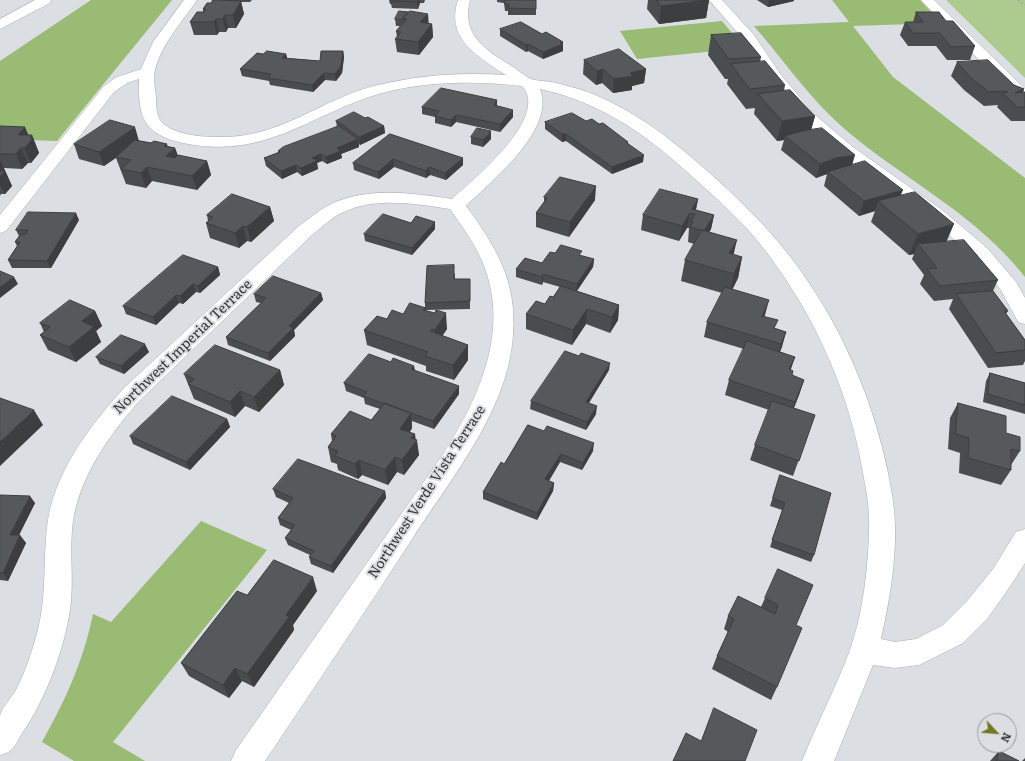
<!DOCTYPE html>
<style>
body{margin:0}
#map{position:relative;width:1025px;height:761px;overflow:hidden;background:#dbdee2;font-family:Literata,serif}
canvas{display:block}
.north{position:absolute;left:977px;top:713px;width:40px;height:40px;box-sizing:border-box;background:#dbdee2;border:1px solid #999b9e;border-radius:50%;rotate:116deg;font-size:11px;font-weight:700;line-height:16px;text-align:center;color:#363738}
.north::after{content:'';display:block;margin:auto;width:14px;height:18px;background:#737821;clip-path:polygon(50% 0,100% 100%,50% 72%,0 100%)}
</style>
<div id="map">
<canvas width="1025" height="761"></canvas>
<div class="north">N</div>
</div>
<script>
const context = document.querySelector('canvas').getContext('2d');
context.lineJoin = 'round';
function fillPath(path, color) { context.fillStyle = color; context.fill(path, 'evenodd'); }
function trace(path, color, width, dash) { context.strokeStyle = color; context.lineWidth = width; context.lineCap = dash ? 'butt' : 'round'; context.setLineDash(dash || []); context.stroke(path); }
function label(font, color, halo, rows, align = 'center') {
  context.font = font + ' Literata,serif'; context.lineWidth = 4; context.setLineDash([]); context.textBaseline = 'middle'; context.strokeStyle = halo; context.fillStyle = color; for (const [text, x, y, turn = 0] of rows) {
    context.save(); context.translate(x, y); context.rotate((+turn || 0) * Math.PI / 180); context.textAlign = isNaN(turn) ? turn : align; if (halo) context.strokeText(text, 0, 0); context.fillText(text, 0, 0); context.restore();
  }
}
fillPath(new Path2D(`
 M946,0H1025V78Z`), '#aecb8f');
fillPath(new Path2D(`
 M91,0H172L57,141L0,139V61Z
 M832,0H920L941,23L853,26L893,77L1025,178V277C976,214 906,181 847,131C809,98 786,63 754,26L849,22Z
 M722,21L744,48L637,59L620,31Z
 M201,521L267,550L113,742L145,761H74L42,742C66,699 83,662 93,614L111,622Z`), '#99bb73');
const minor = new Path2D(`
 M184,0H197C182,22 162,43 155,70C153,78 155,88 156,97C156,104 156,113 160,120C175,141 234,139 256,133C297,123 332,97 374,86C418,75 461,72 506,75C479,57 445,39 458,0H470C461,34 484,49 510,65C517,69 524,76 531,79C537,81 546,81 552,82C568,86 585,90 600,97C631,111 659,130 685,152C718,180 751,209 779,243C833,307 871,390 888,473C890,485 893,497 894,510C898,553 890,598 881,639L895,642L916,639L943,625L967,601L993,569L1016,532L1025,529V563L1011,585L987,619L963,643L919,665L895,668L873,665L834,761H802C817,723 836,688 850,650C863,613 868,570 869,531C870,511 867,493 863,473C850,394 816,318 768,254C745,223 715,197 686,171C643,132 597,101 540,89C556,130 491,181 466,206C496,247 517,281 513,334C509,408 453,476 414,536C365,612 315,686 265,761H231L236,750L444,453C480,396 511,328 482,261C474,242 462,226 450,209C417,204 377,197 346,211C333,216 323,226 313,234L140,400C113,431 89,463 77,503C67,535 74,569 71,602C66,646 46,699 21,735C18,740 15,747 11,750C8,753 3,754 0,755C0,743 0,728 0,716C1,709 12,697 16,690C25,672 32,652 37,633C47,598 43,563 47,527C53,474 89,427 124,388L299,226C310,218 321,209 333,203C370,187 413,193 452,199C472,181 551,117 522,86C478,81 433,81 390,91C312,110 271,161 183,143C143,134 138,117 139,79L127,83L114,92L6,231L0,233V215L104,86L117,77L141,69L153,42Z
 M709,0H722L754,35L781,75L815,115L853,147L942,210L987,248L1016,282L1025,298V324L1018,322L1001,290L973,256L930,218L841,155L803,121L770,81L744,40Z
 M921,0H934L1025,89V102L1020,100L1010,92Z`);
const major = new Path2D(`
 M35,0H51L50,3L0,29V19Z`);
trace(minor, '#aaadb0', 1);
trace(major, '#aaadb0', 1);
trace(new Path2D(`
 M1018,0L1025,5`), '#a3a5a8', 1.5, [2, 2]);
fillPath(minor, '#fff');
fillPath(major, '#fff');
fillPath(new Path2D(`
 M229,0H257H252L250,2H241L244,14L236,28H228L226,32H219L217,35H194L190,22L203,12V9L211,3Z
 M389,0H425L424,3H420L418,9L392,8L391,4H390Z
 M497,0H536V15H508V11H505L504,3L497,2Z
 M648,0H709L706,18L659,24L647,9Z
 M757,0H794V1L768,7Z
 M916,12L946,21L975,46L970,60H947L936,46H908L900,35L905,22H913Z
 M428,14V24H432L433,37L419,55L397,52L395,39L397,37L396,31L400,26H396L395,19Z
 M500,29L542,34L563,42V51L543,59L528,51L526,52L500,36Z
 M711,35L761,57L760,62L785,85L784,91L815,116L811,130L852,165L901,195L946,242L998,280L993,291L1008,311L1006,314L1025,340V361L1023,365L988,368L949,309L953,299L934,301L920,284L924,275L912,259L914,254L909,255L871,222L875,211L859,216L824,186L827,174L816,178L781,150L784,140L777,141L754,114L755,108L746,109L727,84L728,79H725L708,55Z
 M343,51L344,57L342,73L336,81L325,80L313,92L270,85L269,81L242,76L240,69L263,54H286L287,58L320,61Z
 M584,60L646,69L644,83L632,86V90L613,93L602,83L596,85L583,74Z
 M957,62L1024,89L1023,93L1025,92V121H1011L997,107L998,105L984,106L964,90L951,76Z
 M497,100V106L513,117L500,132L456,122L451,127L435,123V117L422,114V107Z
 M365,118L384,126L385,133L360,145L359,144V147L341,154L342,158L327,164L322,161L317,163L318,169L302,176L297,172L282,179L266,166L264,158L279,152L278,151L337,127L336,121Z
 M586,121L599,124L628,142V144L643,162L612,174L566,141L562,142L545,129V122Z
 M0,126L28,135H32L39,153L31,163H28L22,169L4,168L12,186L5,194H1L0,196Z
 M390,134L463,165L446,180L430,175L426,178L394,167L379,179L354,170L353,163Z
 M471,137L491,139L483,147L471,144Z
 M139,141L151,143L167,144V146L175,148L178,156L207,161L211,175L197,190L152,181L146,188L126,184L116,158L104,166L79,159L74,144Z
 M544,197L595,200L569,237L536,227V213L544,202Z
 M698,199L696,210L714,215L711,229L709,232L734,255L742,257L738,278L732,290L764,316L775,329L786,332L780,352L795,357L790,370L792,375L804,380L799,395L794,408L815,415L793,476L750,460L755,445L769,410L725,395L729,380L744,349L704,337L707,322L722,293L681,281L685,260L694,244L688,242L689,228H687L679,241L641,230L643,215Z
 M270,207L274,221L251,242L247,241L239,248L210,238L206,223L208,221L207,215Z
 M79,220L51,268H12L8,260L17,246L15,242L19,236L16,230Z
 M411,223L435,229L412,255L365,241L364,234Z
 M555,253L582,256L594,259L593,267L577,291L619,305L618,320L610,333L586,324L572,345L526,329V314L545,304L553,297L560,287L543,282L542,285L516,277V269L542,263Z
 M218,267L220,275L200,293L196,292L183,304L179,303L156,325L126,314L123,306Z
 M455,273V279L470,287V309L426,310L447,329L442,336L468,345V360L454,380L426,371V366L367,345L364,330L387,319L425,308V303Z
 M321,293L323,300L294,330L295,336L270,361L228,345L226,337L261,303L256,302L254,294Z
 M95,311L102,326L96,331L101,342L76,362L48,350L40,335L44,332L40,323Z
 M149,352L124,374L100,364L96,357Z
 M391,362L414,366L415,371L459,394L434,429L412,421V428L410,432L415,439L419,455L404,475L397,472L388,485L362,475L358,479L338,470L337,464L331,462L328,447L332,441L331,434L371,420L380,409L365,404L364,398L346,391L344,383Z
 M280,370L284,385L259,412L245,406L235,417L194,399L184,374Z
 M609,370L589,403L596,414L586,430L530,409L531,401Z
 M990,373L1025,383V414L983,402L986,381Z
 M958,403L1006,433L1020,451L1011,465V470L1001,485L959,473L960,453L948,449L950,418Z
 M227,419L230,427L190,470L133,444L130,436Z
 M528,425L593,451L582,470L560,462L549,481L554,483L553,491L537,520L483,499V492L504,464Z
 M780,475L814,555L811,562L770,547L782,510L770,506Z
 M273,489L385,491L386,498L333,573L311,564L309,557L310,555L288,545L285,538L291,530L280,525L278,518L289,503L276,497Z
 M0,495L35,503L19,535L26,543L8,581L0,580Z
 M778,569L796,625L777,687L771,700L712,669L717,656L728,632L724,629L728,616L761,607Z
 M317,591L293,625L294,630L254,687L242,681L229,698L189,676L181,663L247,595Z
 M999,751L1019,761H990Z
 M1025,758V761H1022Z`), '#4a4d4f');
fillPath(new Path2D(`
 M418,0H419L420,3L418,9L417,2Z
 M709,0L706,18L659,24L661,6Z
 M769,0H794V1L768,7Z
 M241,1L244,14L236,28L233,15Z
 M428,14L429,27L420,22Z
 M225,15L228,28L226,32L223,19Z
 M216,19L219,32L217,35L214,22Z
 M432,24L433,37L419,55L418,42Z
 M563,42V51L543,59V52Z
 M528,44V51L526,52V45Z
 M343,51L344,57L342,73L336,81L335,74Z
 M286,54L288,61L282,58Z
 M603,69L602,83L596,85L597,71Z
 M646,69L644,83L632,86V90L613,93L614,79L630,73Z
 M324,73L325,80L313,92L312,85Z
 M1024,89L1018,103L1015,93Z
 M497,100V107L494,105Z
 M513,110V117L500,132V124Z
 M456,115V122L451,127V120Z
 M815,116L809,137L785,136L784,140L777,141L782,121Z
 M384,126L385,133L360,145L359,137Z
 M25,127L31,141L30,138L32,135L39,153L31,163L18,135Z
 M135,127L139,141L104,166L99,152Z
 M491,131V139L483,147V140Z
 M562,134H566V141L562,142Z
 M358,139L359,147L341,154L342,158L327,164L326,157L337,148Z
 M167,144L170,153L175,148L180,162L166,156L164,146Z
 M21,148L28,163L22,169L16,154Z
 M321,154L322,161L317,163L318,169L302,176L301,168L312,158Z
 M644,155L643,162L612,174V167Z
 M855,155L851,169L828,172L827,174L816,178L820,164L836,158Z
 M463,158V165L446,180L445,173Z
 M393,159L394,167L379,179L378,172Z
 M0,160L12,186L5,194L0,185Z
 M207,161L211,175L197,190L192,176Z
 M296,165L297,172L282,179L281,171Z
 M147,167L152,181L146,188L141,173Z
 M429,167L430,175L426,178V171Z
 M596,186L595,200L569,237L570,222Z
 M903,190L897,204L878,201L875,211L859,216L864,201Z
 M698,199L695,213L692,209Z
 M270,207L274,221L251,242L247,227Z
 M76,213L79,220L51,268L47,261Z
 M690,213L687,228L679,241L682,226Z
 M714,215L711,229L702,246L704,231Z
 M435,222V229L412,255V248Z
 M954,224L945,245L918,244L914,254L909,255L918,234Z
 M243,226L247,241L239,248L235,233Z
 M737,240L732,261L729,253Z
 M742,257L738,278L729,296L734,274Z
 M594,259L593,267L576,292L577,284Z
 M218,267L220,275L200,293L198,286Z
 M543,274V282L542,285V277Z
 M14,277L18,284L0,298V287Z
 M193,284L196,292L183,304L180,296Z
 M321,293L323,300L294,330L295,336L270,361L268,353L289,326Z
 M176,295L179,303L156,325L153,317Z
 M769,300L765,315L758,331L762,316Z
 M619,305L618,320L610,333L612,317Z
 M587,309L586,324L572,345L573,330Z
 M95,311L102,326L96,331L101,342L76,362L69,347L82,321Z
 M446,313L447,329L436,345L435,330Z
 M786,332L782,347L777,359L781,344Z
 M145,344L149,352L124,374L121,366Z
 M468,345V360L454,380L453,365Z
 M795,357L790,372L789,369Z
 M610,363L609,370L585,409L586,402Z
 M414,366L415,373L411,369Z
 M280,370L284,385L259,412L254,397Z
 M804,380L799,395L790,417L795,402Z
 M459,386V394L434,429L433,421Z
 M240,391L245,406L235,417L230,402Z
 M597,406L596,414L586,430L587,422Z
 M34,410L43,425L0,466V442Z
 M411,413L412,428L402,444L400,429Z
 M227,419L230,427L190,470L186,462Z
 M415,434L416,442L417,440L419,455L404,475L402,460L411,438Z
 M594,443L593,451L582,470L583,463Z
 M561,454L560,462L545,487V479Z
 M395,457L397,472L388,485L385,470Z
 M359,460L362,475L358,479L355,464Z
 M554,483L553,491L537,520V513Z
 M385,491L386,498L333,573L331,566Z
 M30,496L35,503L15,543L10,535Z
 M20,535L26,543L8,581L3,573Z
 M313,577L317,591L293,625L294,630L254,687L247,674L286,615Z
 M235,668L242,681L229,698L223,685Z`), '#3c3e40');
const building = new Path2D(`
 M213,0L241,1L233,15H225L223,19H216L214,22H190L197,12H204L206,9H203L207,3H211Z
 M392,0H418L417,2L391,1Z
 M505,0H536V9L508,8L509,4H505Z
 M657,0H708L661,6Z
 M399,11L409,12L403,18V20L395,19Z
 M410,11L428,14L420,22L432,24L418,42L395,39L401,32L396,31L407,19L403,18Z
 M916,12H939L946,21H953L975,46L951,47L940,33H913L905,22H923Z
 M521,22L542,34L546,32L563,42L560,43L563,44L543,52L528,44L526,45L500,29Z
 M741,33L761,57L729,59L711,35Z
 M619,49L646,69L630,73L633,76L614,79L603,69L597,71L584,60Z
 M267,51L286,54L282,58L320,61L321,51H343L341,66L335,74L324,73L312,85L268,78L271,74L240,69L257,53L263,54Z
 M988,60L1014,85L1024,89L1015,93L1025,92V107H1017L1003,93L1008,92L1005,91L989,92L970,77L957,62Z
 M765,61L785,85L750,89L731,64Z
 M441,88L497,100L494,105L513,110L500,124L456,115L451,120L435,116L439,111L422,107Z
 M790,90L815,116L782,121L758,94Z
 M354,112L365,118L368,117L384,126L359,137L345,127H346L336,121Z
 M572,113L586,121L592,119L599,124L603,123L628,142L627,143L644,155L612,167L566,134H562L545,122Z
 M110,120L135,127L99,152L74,144Z
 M0,126L25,127L18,135H32L30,138H33L25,148H21L16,154H0Z
 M339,126L358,139L337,148L340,151L326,157L321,154L312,158L317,161L301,168L296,165L281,171L264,158L280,152L278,151L283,147Z
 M477,128L491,131L483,140L471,137Z
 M822,128L855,155L836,158L820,164L785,136L802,131Z
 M390,134L463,158L445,173L429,167L426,171L393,159L378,172L353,163Z
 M135,140L151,143L154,141L167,144L164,146L175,148L166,156L175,158L178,155L207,161L192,176L147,167L141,173L121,169L131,160L116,157Z
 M865,161L903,190L864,201L828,172Z
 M0,171H5L0,177Z
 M560,177L596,186L570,222L536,213L547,198L544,197Z
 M660,189L698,199L692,209L714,215L704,231L690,227L693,222L691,221L695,214L690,213L682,226L643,215Z
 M915,192L954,224L918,234L878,201Z
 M232,194L270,207L247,227L243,226L235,233L206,223L213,217L207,215Z
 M28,212L76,213L47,261L8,260L20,242H15L20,235L26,234L28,230H16Z
 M383,214L411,223L416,216L435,222L412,248L364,234Z
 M702,230L737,240L729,253L742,257L734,274L685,260Z
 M964,240L998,280L940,286L927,269L937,268L918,244Z
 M561,245L582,251L579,255L594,259L577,284L543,274L542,277L516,269L525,258L542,263L550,252L555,253Z
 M183,255L218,267L198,286L193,284L180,296L176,295L153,317L123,306Z
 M454,265V279H470V301L425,303L427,266Z
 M0,271L14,277L0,287Z
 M273,276L321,293L289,326L293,328L268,353L226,337L266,298L254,294Z
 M561,286L619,305L612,317L587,309L573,330L526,314L536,301L545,304L550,296L553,297Z
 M725,287L769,300L762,316L778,320L774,328L786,332L781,344L707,322Z
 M993,291L1008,311H1004L1025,340V350L996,353L956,294Z
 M70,300L95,311L82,321L94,327L69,347L40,335L50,327L40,323Z
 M410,303L426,308L423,310L435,313L436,310L446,313L435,330L432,329L430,331L468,345L453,365L425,356L428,352L364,330L377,316L387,319L392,310L403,314Z
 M121,335L145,344L121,366L96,357Z
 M747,341L795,357L789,369L793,371L792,375L804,380L795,402L729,380Z
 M215,345L280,370L254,397L240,391L230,402L188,384L194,379L184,374Z
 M565,351L579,356L581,353L610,363L586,402L597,406L587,422L531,401Z
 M369,354L391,362L393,358L414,366L411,369L459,386L433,421L363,396L367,392L344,383Z
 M990,373L1025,383V405L988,394Z
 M172,396L227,419L186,462L130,436Z
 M0,398L34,410L0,442Z
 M772,401L815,415L799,461L755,445Z
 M385,403L411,413L400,429L415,434L411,438L417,440L402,460L395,457L385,470L359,460L355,464L335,456L338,451L328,447L336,436L331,434L350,411L371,420Z
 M958,403L1006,416V433L1020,437V451L1011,449V470L968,458L969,438L956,434Z
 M528,425L544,431L547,426L594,443L583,463L561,454L545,479L554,483L537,513L483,492L501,462L504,464Z
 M298,459L385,491L331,566L309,557L314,551L285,538L295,525L278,518L293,498L273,489Z
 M780,475L831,493L814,555L772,540L785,503L773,498Z
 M0,495L30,496L10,535H20L3,573H0Z
 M274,560L313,577L286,615L289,617L247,674L235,668L223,685L181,663L237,591L247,595Z
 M778,569L813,585L796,625L802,628L777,687L717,656L734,619L728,616L738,596L775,614L778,605L765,598Z
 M714,708L757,730L745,761H673L686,733L701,741Z
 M999,751L1019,761H997Z`);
fillPath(building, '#56595c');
trace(building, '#3c3e40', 1);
label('14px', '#363738', '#dbdee2', [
 ["Northwest Imperial Terrace",183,347,-44],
 ["Northwest Verde Vista Terrace",427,492,-57]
]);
</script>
